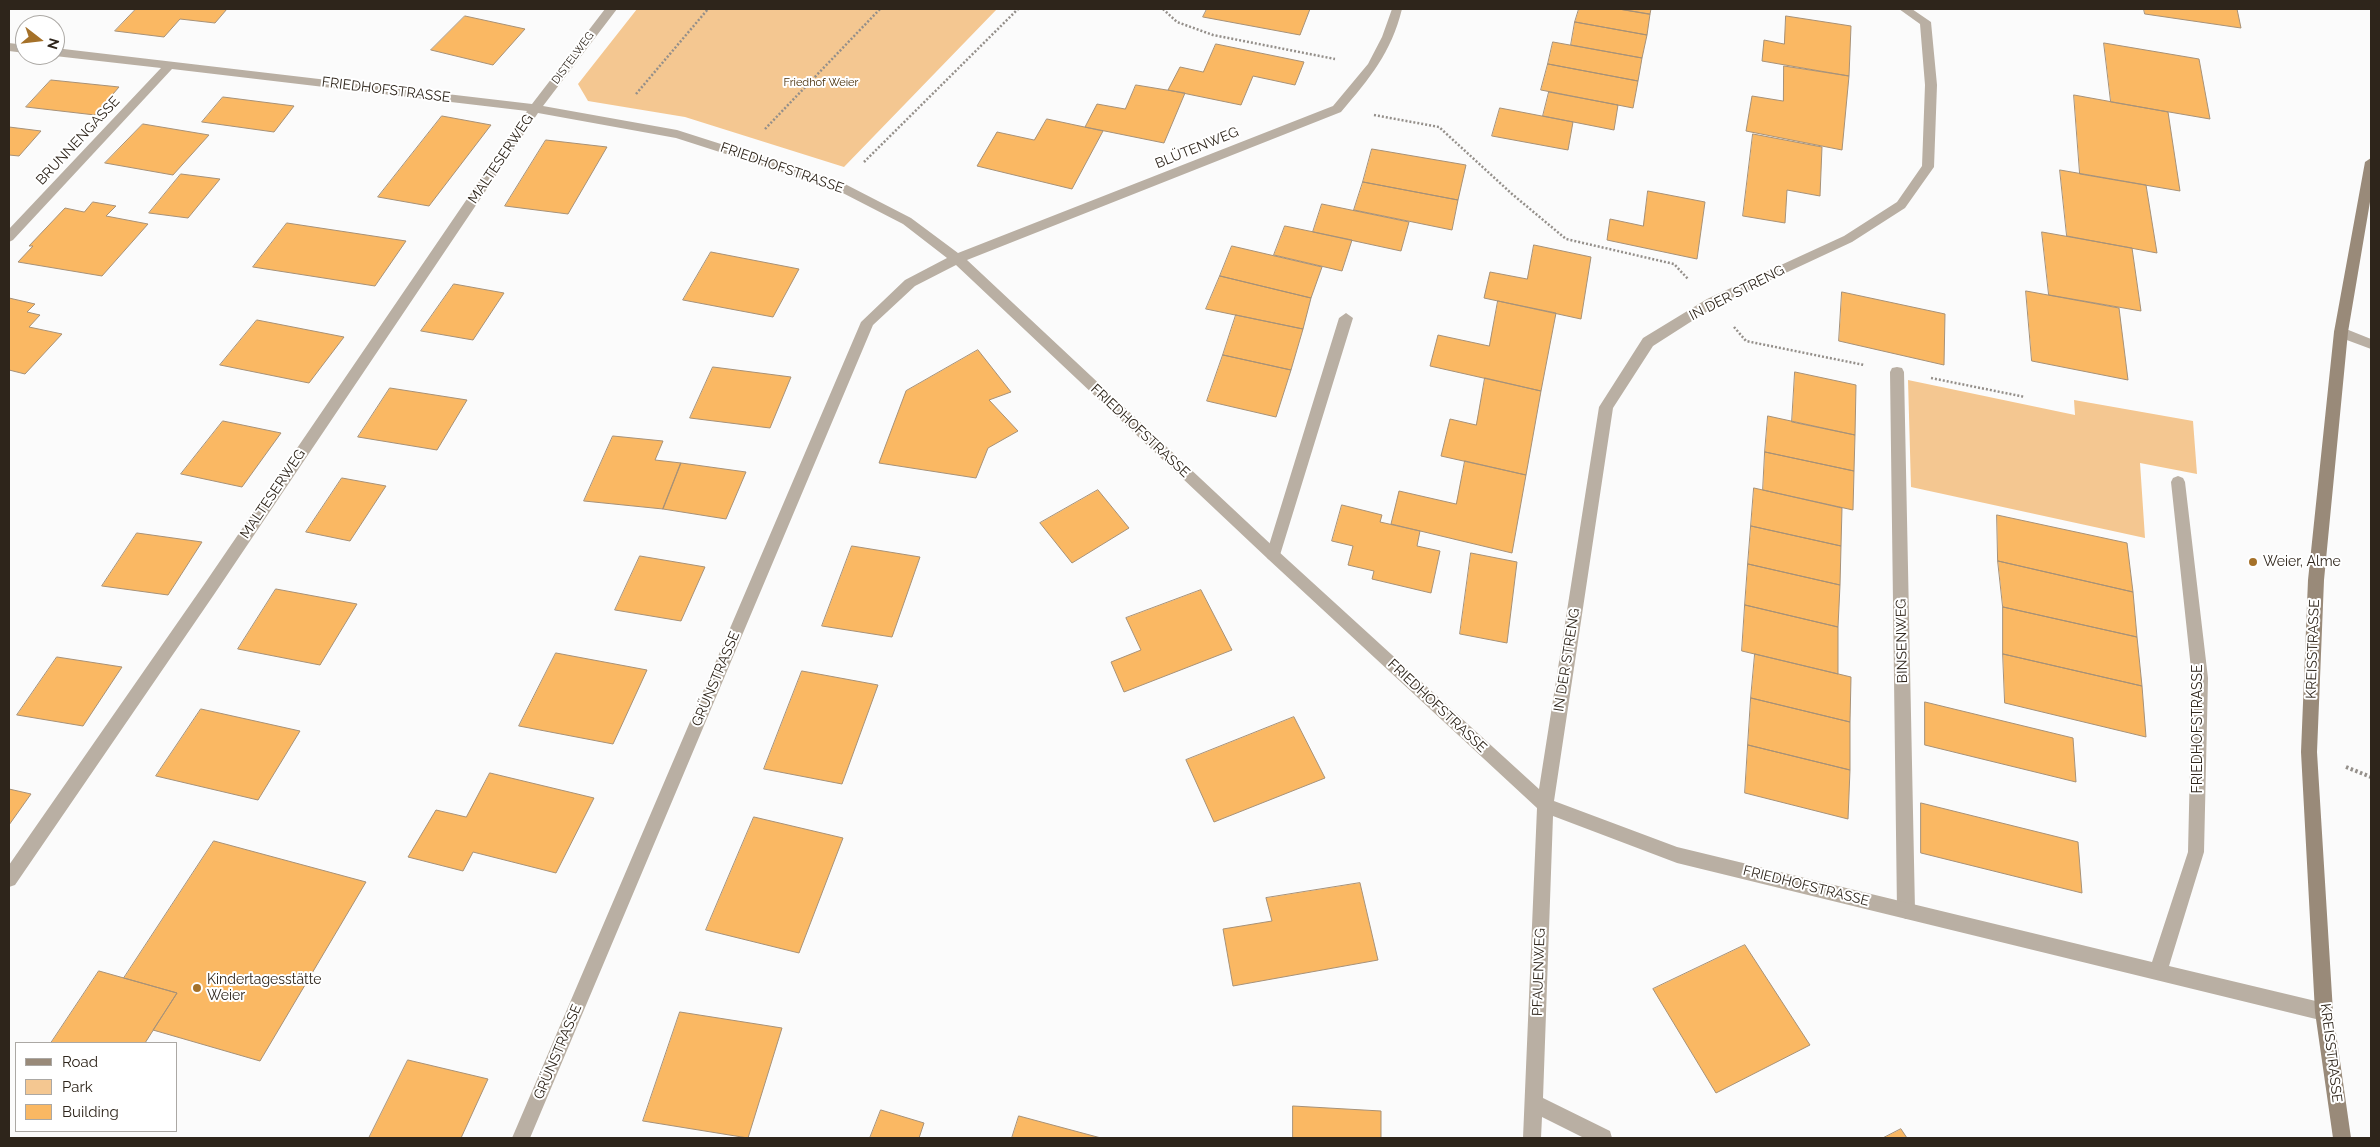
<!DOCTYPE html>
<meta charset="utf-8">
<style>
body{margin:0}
#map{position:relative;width:2380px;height:1147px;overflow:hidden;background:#fbfbfb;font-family:Raleway,sans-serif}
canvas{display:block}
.frame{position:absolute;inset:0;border:10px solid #2e251b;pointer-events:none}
.legend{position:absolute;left:15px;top:1042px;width:162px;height:90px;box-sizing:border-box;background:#fff;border:1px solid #aba8a4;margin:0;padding:6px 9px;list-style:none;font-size:15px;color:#2e251b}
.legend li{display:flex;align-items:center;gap:10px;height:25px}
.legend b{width:25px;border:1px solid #aba8a4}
.north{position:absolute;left:15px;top:15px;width:50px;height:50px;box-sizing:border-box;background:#fff;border:1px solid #aba8a4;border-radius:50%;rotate:106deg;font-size:14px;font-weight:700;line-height:20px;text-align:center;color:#2e251b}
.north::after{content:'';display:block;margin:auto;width:18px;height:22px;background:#a57129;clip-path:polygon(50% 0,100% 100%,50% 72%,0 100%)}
</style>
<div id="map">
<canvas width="2380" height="1147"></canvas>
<div class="frame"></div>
<ul class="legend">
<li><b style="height:6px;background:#998a79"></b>Road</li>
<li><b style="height:14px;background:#f4c791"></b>Park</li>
<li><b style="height:14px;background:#fab863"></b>Building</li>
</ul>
<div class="north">N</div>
</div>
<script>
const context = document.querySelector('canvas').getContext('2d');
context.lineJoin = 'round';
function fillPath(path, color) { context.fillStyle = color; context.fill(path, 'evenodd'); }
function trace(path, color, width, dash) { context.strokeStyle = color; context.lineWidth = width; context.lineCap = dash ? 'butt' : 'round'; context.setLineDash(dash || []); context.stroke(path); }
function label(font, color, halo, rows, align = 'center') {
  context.font = font + ' Raleway,sans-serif'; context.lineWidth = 4; context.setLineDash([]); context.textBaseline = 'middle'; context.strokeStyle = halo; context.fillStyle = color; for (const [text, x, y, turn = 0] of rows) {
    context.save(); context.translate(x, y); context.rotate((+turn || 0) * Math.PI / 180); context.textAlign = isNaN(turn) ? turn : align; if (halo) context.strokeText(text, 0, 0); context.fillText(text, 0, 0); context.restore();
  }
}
fillPath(new Path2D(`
 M637,9H997L844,167L685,117L588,101L578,84Z
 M1908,380L2075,415L2074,400L2193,421L2197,474L2140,463L2145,538L1911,487Z`), '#f4c791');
const building = new Path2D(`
 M136,9H227L215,23L180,19L164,37L115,31Z
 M1207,9H1310L1300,35L1203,17Z
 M1579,9H1619L1650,14L1647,35L1575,22Z
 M1619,9H1651L1650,14Z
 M2144,9H2237L2241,28L2145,14Z
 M465,16L525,29L493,65L431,50Z
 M1786,16L1851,26L1849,76L1762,61L1764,40L1784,44Z
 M1575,22L1647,35L1642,58L1571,45Z
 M1553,42L1642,58L1638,81L1548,64Z
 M2104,43L2199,59L2210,119L2111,102Z
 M1216,44L1304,62L1295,85L1253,76L1241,105L1168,90L1180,67L1203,72Z
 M1548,64L1638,81L1633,108L1541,90Z
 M1784,66L1849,76L1842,150L1746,131L1752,96L1783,101Z
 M51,80L119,87L95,115L26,107Z
 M1136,85L1185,93L1164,143L1085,127L1097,104L1125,109Z
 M1549,92L1618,105L1614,130L1543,116Z
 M2074,95L2168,112L2180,191L2080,174Z
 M223,97L294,106L274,132L202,122Z
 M1500,108L1573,122L1568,150L1492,136Z
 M442,116L491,125L429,206L378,197Z
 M1047,119L1103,131L1072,189L977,166L997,132L1034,140Z
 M143,124L209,135L173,175L105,163Z
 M9,127L41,131L19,156L9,155Z
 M1753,134L1822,147L1820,196L1787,190L1785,223L1743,216Z
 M546,140L607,147L568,214L505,206Z
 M1372,149L1466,165L1458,200L1363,182Z
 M2060,170L2146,185L2157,253L2067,236Z
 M181,174L220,179L188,218L149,213Z
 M1363,182L1458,200L1452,230L1354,210Z
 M1648,191L1705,202L1697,259L1607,240L1610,219L1643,226Z
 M93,202L116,206L106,216L148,224L102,276L18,262L33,246H29L65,208L84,212Z
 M1322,204L1409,222L1401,251L1313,232Z
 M287,223L406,241L375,286L253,267Z
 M1285,226L1352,240L1342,271L1274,255Z
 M2042,232L2132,248L2141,311L2049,295Z
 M1534,245L1591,257L1581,319L1484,298L1490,272L1527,279Z
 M1232,246L1322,267L1311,298L1220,276Z
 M711,252L799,269L773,317L683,300Z
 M1220,276L1311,298L1303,329L1206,309Z
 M454,284L504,293L473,340L421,331Z
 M2026,291L2119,308L2128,380L2032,361Z
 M1842,292L1945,314L1944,365L1839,341Z
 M9,298L35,304L27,312L40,315L29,327L62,334L25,374L9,370Z
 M1498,301L1556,313L1541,391L1430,366L1438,335L1489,346Z
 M1236,315L1303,329L1291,370L1223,355Z
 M257,320L344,337L309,383L220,365Z
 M978,350L1011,392L989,400L1018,431L988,448L976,478L879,463L906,391Z
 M1223,355L1291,370L1276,417L1207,401Z
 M713,367L791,377L770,428L690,418Z
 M1795,372L1856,385L1855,435L1792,422Z
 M1485,378L1541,391L1526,475L1441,456L1450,419L1476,425Z
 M390,388L467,400L437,450L358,437Z
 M1768,416L1855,435L1854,471L1765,452Z
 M223,421L281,433L242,487L181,474Z
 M613,436L663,441L655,460L681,463L663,509L584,501Z
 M1765,452L1854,471L1853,510L1763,490Z
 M1465,461L1526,475L1512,553L1391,524L1399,491L1456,504Z
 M681,463L746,472L726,519L663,509Z
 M342,478L386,486L350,541L306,532Z
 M1754,488L1842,508L1841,546L1751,526Z
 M1098,490L1129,528L1072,563L1040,523Z
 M1342,505L1382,515L1380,522L1420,531L1417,546L1440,551L1431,593L1372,579L1374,571L1348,565L1353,546L1332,541Z
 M1997,515L2127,543L2133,592L1998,561Z
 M1751,526L1841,546L1840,585L1748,564Z
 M137,533L202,542L168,595L102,586Z
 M852,546L920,557L892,637L822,626Z
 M1471,553L1517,562L1507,643L1460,634Z
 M640,556L705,567L681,621L615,610Z
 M1998,561L2133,592L2137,637L2003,607Z
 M1748,564L1840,585L1838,627L1745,605Z
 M276,589L357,604L320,665L238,649Z
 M1201,590L1232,650L1124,692L1111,662L1141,650L1126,618Z
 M1745,605L1838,627V674L1742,651Z
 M2003,607L2137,637L2142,686L2003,654Z
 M556,653L647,670L613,744L519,726Z
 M1755,654L1851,677L1850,722L1751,698Z
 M2003,654L2142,686L2146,737L2005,703Z
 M57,657L122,667L83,726L17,715Z
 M802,671L878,685L842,784L764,769Z
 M1751,698L1850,722V770L1748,745Z
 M1925,702L2073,738L2076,782L1925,745Z
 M201,709L300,731L258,800L156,776Z
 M1294,717L1325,778L1214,822L1186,760Z
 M1748,745L1850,770L1848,819L1745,793Z
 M490,773L594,798L556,873L473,852L463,871L408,857L436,810L466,817Z
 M9,789L31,794L9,825Z
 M1921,803L2078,842L2082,893L1921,853Z
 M754,817L843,838L799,953L706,930Z
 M214,841L366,882L260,1061L153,1030L177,993L124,978Z
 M1360,883L1378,960L1233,986L1223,929L1272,921L1266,898Z
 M1745,945L1810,1045L1716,1093L1653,989Z
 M99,971L177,993L145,1043H51Z
 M680,1012L782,1028L748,1138L643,1121Z
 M408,1060L488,1079L461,1138H369Z
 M1293,1106L1381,1111V1138H1293Z
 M881,1110L924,1123L919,1138H870Z
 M1019,1116L1101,1138H1012Z
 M1901,1129L1907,1138H1883Z`);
fillPath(building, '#fab863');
trace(building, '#a79177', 1);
trace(new Path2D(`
 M1163,9L1177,22L1213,35L1335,59
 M636,94L708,9
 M1374,115L1439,127L1512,194L1566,239L1674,264L1688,279
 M765,129L880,9
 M864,162L1018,9
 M1734,327L1746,341L1864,365
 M1931,378L2025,397`), '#948f8a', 2.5, [2, 2]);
trace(new Path2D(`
 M2346,767L2371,777`), '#948f8a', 4, [2.5, 2.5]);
fillPath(new Path2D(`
 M1346,313L1353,318L1280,555L1278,559L1273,561L1268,559L1266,555L1339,318Z
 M1897,367L1902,368L1904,372L1915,910L1912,916L1906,919L1900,916L1897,910L1890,372L1892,368Z`), '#b9afa3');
fillPath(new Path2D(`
 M605,9H617L543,106L677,130L843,183L911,218L958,253L1333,106L1368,64L1382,37L1392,9H1402C1391,53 1370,78 1341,112L967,260L1278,551L1539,789L1599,407L1643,338L1707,299L1844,236L1897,202L1922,166L1925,85L1920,24L1899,9H1912L1931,22L1937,85L1934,167L1905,208L1852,242L1717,305L1653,346L1613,408L1554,801L1677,847L2152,962L2188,852L2192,678L2171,482L2173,478L2178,476L2183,478L2185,482L2208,678L2204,852L2169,966L2324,1003L2330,1006L2333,1012L2330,1018L2324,1021L1677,863L1553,816L1543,1098L1610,1131L1612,1138H1584L1542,1117L1541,1138H1523L1537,808L1268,559L956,265L915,286L873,325L530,1138H512L861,322L905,280L947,258L903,224L835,189L676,138L538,113L213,596L15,885L9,887V865L203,586L527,111L172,69L13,240L9,242V229L161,68L55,56L52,55H55V48L532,104Z
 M9,43L25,45V53L9,51Z
 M2341,327L2371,339V349L2336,336L2334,332L2336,328Z`), '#b9afa3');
fillPath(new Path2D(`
 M2371,158V196L2348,332L2324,580L2317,752L2333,1012L2351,1138H2333L2315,1012L2301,752L2308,580L2334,332L2365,162Z`), '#998a79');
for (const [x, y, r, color] of [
 [2253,562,5,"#a57129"],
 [197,988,5,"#a57129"]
]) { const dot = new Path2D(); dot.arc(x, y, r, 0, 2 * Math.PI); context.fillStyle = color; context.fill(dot); trace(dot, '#fff', 2); }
label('11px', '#2e251b', '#fff', [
 ["DISTELWEG",573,58,-53]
]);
label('11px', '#462c06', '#fff', [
 ["Friedhof Weier",821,83]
]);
label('14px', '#2e251b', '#fff', [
 ["FRIEDHOFSTRASSE",386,90,7],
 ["BRUNNENGASSE",78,141,-47],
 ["BLÜTENWEG",1197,148,-22],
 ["MALTESERWEG",501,159,-56],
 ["FRIEDHOFSTRASSE",782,168,19],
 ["IN DER STRENG",1737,293,-27],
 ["FRIEDHOFSTRASSE",1140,431,43],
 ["MALTESERWEG",273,494,-56],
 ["BINSENWEG",1902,641,-91],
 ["KREISSTRASSE",2313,649,-88],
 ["IN DER STRENG",1567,660,-81],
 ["GRÜNSTRASSE",716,679,-67],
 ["FRIEDHOFSTRASSE",1437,706,43],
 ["FRIEDHOFSTRASSE",2198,729,-90],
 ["FRIEDHOFSTRASSE",1806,886,14],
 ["PFAUENWEG",1539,972,-88],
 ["GRÜNSTRASSE",558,1052,-67],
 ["KREISSTRASSE",2331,1053,83]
]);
label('14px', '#2e251b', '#fff', [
 ["Weier, Alme",2263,562],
 ["Kindertagesstätte",207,980],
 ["Weier",207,996]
], 'left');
</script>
